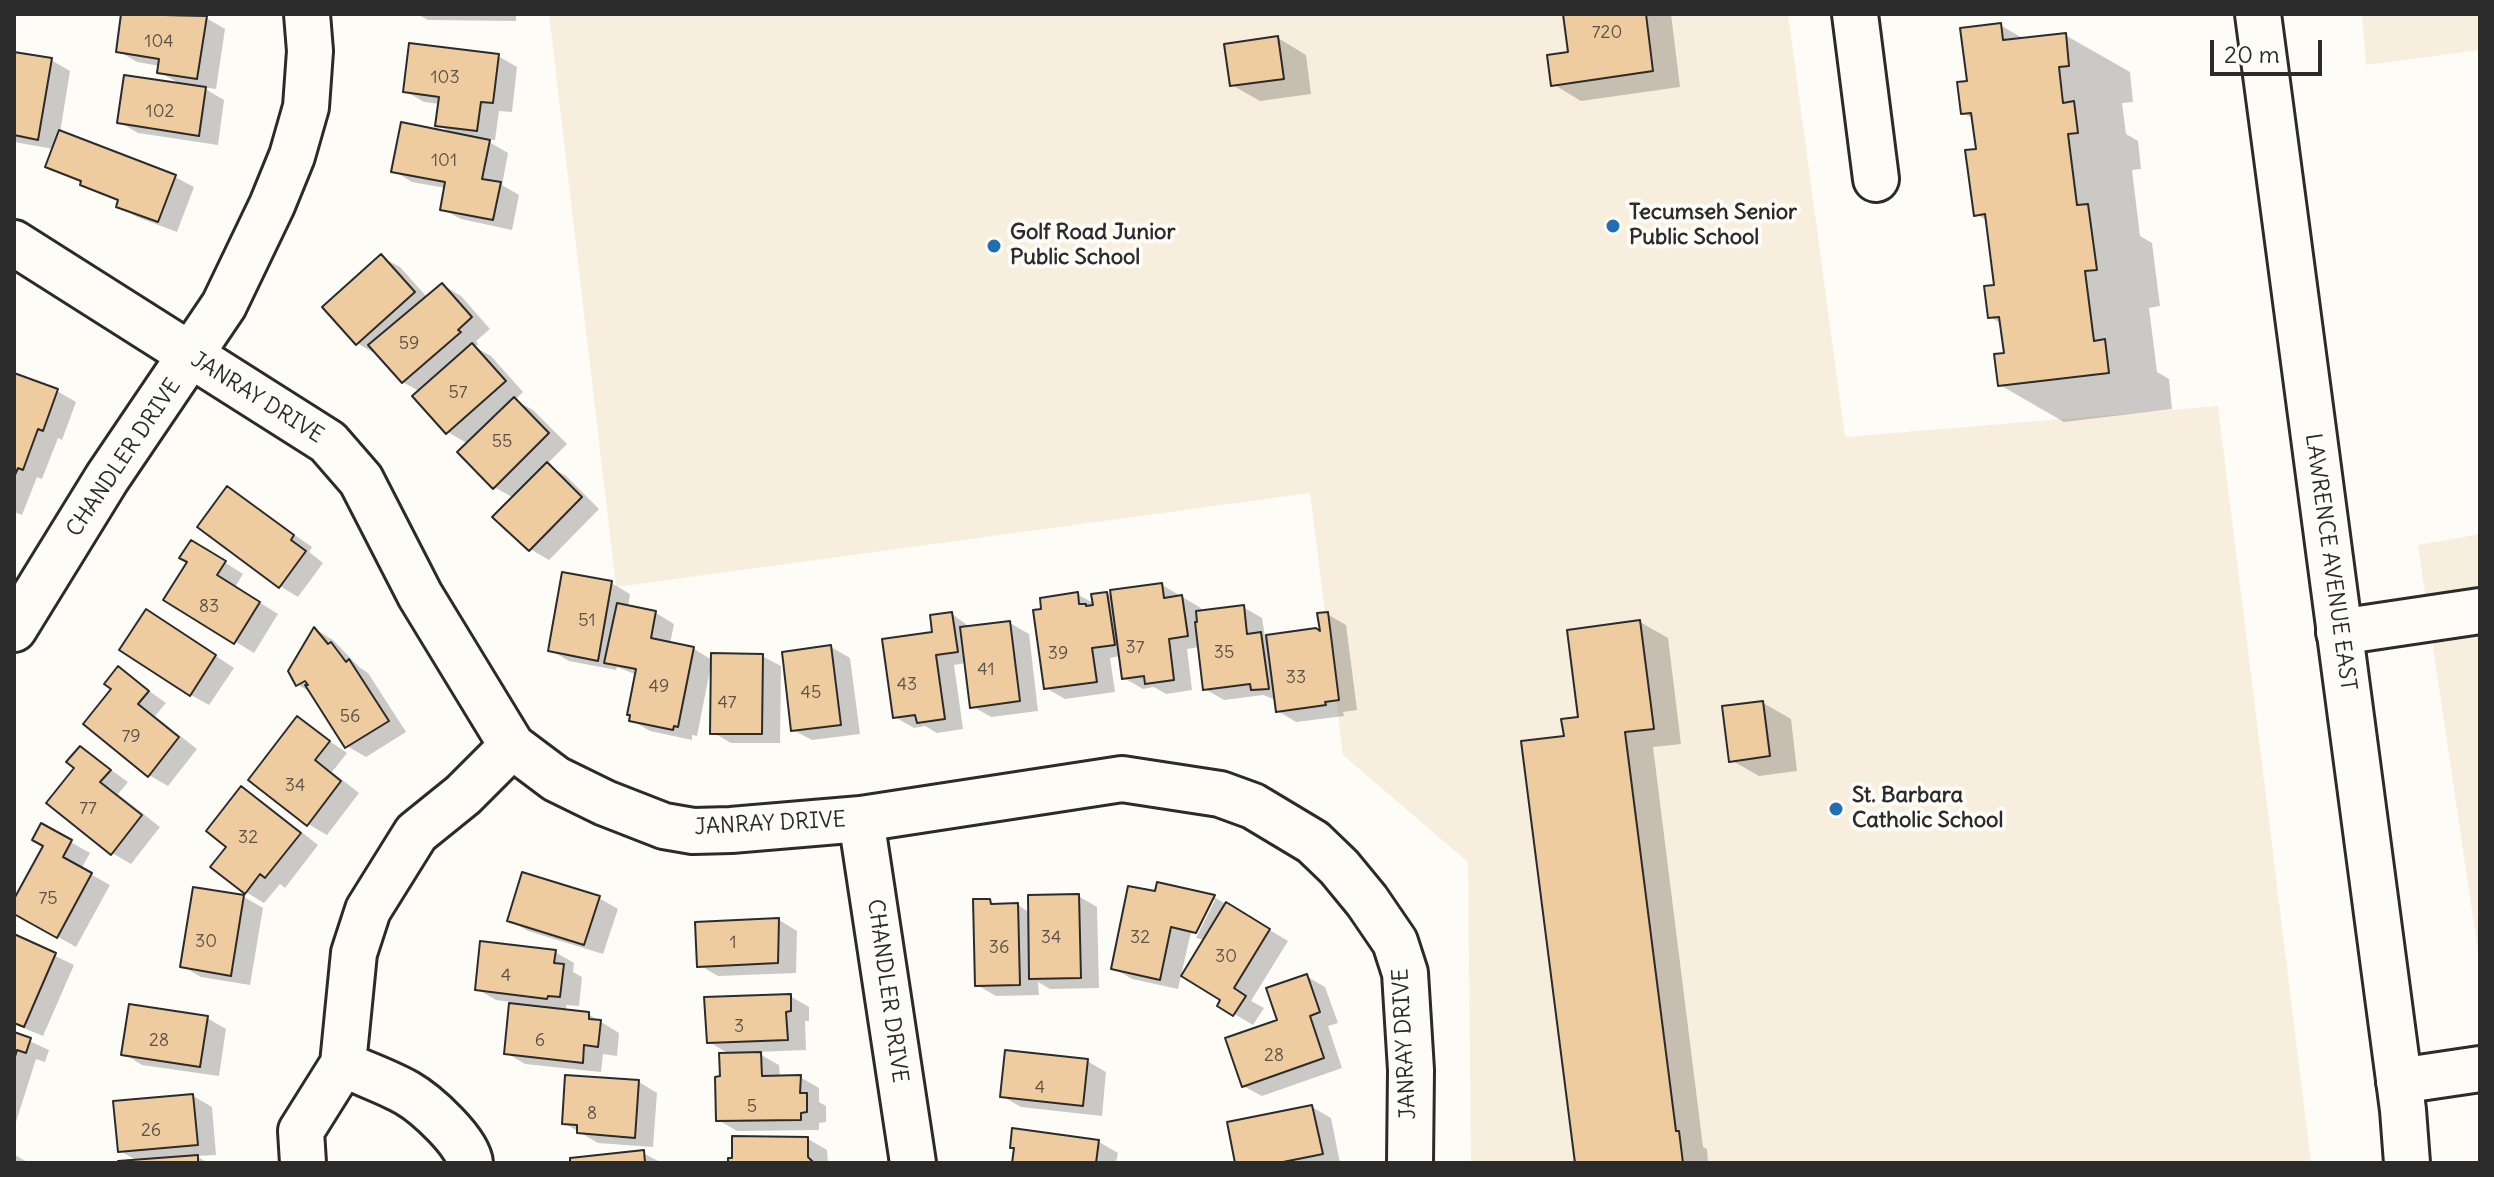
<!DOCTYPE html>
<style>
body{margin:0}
#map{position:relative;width:2494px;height:1177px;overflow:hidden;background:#fdfcf7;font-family:Delius,sans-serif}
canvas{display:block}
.frame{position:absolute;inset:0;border:16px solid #2b2b2b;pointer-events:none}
.scale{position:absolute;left:2210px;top:40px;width:112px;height:36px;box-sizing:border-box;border:4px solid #2b2b2b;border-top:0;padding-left:10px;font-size:24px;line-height:28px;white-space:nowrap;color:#2b2b2b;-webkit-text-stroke:6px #fdfcf7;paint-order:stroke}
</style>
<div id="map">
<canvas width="2494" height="1177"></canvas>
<div class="frame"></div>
<div class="scale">20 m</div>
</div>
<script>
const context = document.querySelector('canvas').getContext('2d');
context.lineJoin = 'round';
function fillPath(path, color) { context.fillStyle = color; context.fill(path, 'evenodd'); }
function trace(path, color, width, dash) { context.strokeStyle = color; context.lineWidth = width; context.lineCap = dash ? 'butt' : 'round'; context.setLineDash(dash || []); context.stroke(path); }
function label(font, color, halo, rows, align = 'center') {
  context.font = font + ' Delius,sans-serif'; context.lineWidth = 8; context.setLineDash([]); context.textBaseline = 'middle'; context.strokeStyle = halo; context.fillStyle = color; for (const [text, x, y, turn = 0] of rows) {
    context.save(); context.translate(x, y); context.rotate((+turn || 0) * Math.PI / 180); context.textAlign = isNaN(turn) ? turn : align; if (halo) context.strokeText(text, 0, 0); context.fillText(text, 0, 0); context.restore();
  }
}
fillPath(new Path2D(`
 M549,14H1788L1845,437L2218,406L2311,1163H1471L1468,862L1343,755L1310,493L616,587Z
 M2362,14H2480V50L2366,65Z
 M2480,534V965L2418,545Z`), '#f8eedd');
fillPath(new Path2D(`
 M123,14H182L206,18L225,29L216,89L202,87L224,100L218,145L138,133L119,122L182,85L159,72L160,66L137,62L118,51Z
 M417,14H516V21L428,20Z
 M1565,14H1671L1680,87L1581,101L1553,84L1570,53Z
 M2000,25L2026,40L2065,35L2130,72L2133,102L2122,103L2126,134L2138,141L2141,169L2132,170L2140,236L2152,243L2160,306L2149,308L2157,372L2169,379L2172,409L2064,422L2000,385L2006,355L2002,324L1990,317L1996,286L1988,221L1976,214L1978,150L1974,119L1963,113L1969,83Z
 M1278,38L1306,55L1311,94L1260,101L1232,85Z
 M14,54L51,60L70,71L60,133L175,177L194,187L177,232L137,217L119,206L120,202L47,166L54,149L14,142Z
 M498,56L517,67L512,112L499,111L495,140L484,139L508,153L502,185L519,195L512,230L461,219L442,209L446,188L412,182L394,171L454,134L438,125L440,104L424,102L405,91Z
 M381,257L400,267L426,296L443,285L461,296L490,329L476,341L478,344L475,347L491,356L523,392L515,400L533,410L567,444L546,465L566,476L599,509L549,560L530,549L514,498L494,487L468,444L448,432L420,392L403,382L378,352L376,354L357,343Z
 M14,375L57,391L76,402L62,440L58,438L42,479L37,477L22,515L14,512Z
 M228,489L312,547L309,552L323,563L298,597L280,586Z
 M210,553L243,574L235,587L278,614L254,653L166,599Z
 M611,583L630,594L628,607L656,613L674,624L670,644L694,649L712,660L762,656L781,666L780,743H731L712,732V670H710L697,736L692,735V740L650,731L631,720L637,675L617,667L616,670L569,661L550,650Z
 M1162,585L1201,608V612L1243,607L1262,618L1265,637L1316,630L1322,634L1327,614L1346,625L1357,710L1343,712L1344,716L1296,722L1278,711L1276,700L1263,695L1224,700L1205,689L1200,647L1187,649L1192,690L1166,694L1154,687L1143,689L1124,678L1121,656L1110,658L1115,692L1065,699L1046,688L1077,594L1095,604L1107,594L1113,597Z
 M952,614L971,628L1010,623L1029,634L1038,711L991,717L972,706L966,663L954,665L963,729L937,733L925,726L914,728L895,717L935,633Z
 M1640,622L1668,638L1681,744L1653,747L1703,1147L1707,1149L1708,1163H1577L1566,738Z
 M166,623L234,668L209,705L191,695Z
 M315,629L333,640L359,667L368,673L406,732L366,757L347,746L313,694L297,684Z
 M831,647L850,658L860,734L812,740L793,730Z
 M118,669L166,703L155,716L197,749L168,786L149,775L114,688Z
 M1763,703L1791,719L1797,771L1759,776L1731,760Z
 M297,719L347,753L332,772L359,793L327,835L308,824Z
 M80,748L128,782L118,794L160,827L131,864L112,853L76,768Z
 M242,789L261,800L318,845L285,888L280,884L264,903L246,892L229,847Z
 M42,826L90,853L81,869L110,885L76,947L14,912V904L46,845Z
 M1158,884L1214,897L1288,941L1251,1001L1264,1008L1253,1025L1219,1005L1223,1000L1205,940L1196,938L1215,900H1210L1190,936L1178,989L1132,979L1113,968L1157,893Z
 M195,889L244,897L263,908L250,985L201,977L182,966Z
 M1078,896L1097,907L1099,988L1050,989L1038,982L1039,995L996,996L977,985L990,901L998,906L1018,905L1030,913Z
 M599,898L618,909L603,954L528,931L509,920Z
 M779,920L797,931L796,973L718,976L699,965Z
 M14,936L74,965L43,1036L14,1024Z
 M555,952L574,963L573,972L582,977L579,1006L566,1005V1011L588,1014L619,1033L617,1056L603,1054L601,1072L525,1064L506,1053L511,1002L496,1000L477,989Z
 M1306,976L1325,987L1338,1023L1328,1026L1342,1068L1262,1096L1243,1086Z
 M790,996L809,1007V1021H805L806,1050L756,1052L779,1065L780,1077H800L819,1088V1102L826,1106V1122L819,1123V1130L737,1131L718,1120L722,1078L731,1055L709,1042Z
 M207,1018L226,1029L219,1076L142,1065L124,1054Z
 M14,1034L49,1050L45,1062L36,1059L15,1125Z
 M1087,1061L1106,1072L1102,1116L1021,1107L1002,1096Z
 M639,1082L657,1093L653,1147L598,1143L564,1123Z
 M193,1096L212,1107L216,1155L196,1156L208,1163H120L138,1161L120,1151Z
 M1312,1107L1331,1118L1340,1163H1237Z
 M808,1139L827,1150L828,1163H730Z
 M1099,1142L1118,1153L1116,1163H1014Z
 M643,1153L662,1163H572Z
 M15,1155L29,1163H14Z`), '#0003');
const building = new Path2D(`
 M121,14L207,16L197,79L157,73L159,59L116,52Z
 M1563,14H1646L1653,71L1551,86L1547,55L1568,52Z
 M2001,23L2003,40L2066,33L2069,66L2059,67L2063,103L2074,101L2078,133L2068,134L2077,205L2088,204L2097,270L2085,271L2094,341L2105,339L2109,373L1998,386L1994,354L2004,353L1999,317L1988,318L1984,286L1994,285L1985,214L1974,216L1965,150L1976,149L1971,113L1961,114L1957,82L1967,81L1960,28Z
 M1278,36L1284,79L1230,86L1224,44Z
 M409,43L499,54L493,103L481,102L477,131L435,126L439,97L403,92Z
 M14,52L52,58L38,140L14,135Z
 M124,75L206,87L199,136L117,123Z
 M401,122L490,140L482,179L501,182L493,220L440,210L445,182L391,172Z
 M59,130L176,175L158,222L116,207L118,200L80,185L81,181L45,167Z
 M381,254L415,292L356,345L322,307Z
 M442,283L472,317L458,330L461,332L402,383L368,345Z
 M472,343L506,381L446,434L412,396Z
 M14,373L58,389L43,431L38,429L23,470L18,468L14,477Z
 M514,397L549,433L493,489L457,452Z
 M547,462L582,497L529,551L492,517Z
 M227,486L294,535L291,540L306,551L279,588L197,527Z
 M191,540L226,561L217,575L260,602L234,644L163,600L187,562L179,558Z
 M562,572L612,581L598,661L548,651Z
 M1162,583L1164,598L1182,595L1188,636L1169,639L1174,680L1145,684L1144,676L1122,679L1110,590Z
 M1078,592L1079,604H1086V606L1093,605L1091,594L1107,592L1115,645L1092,648L1097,682L1044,689L1033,610L1041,609L1040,598Z
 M617,603L656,611L651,638L694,647L678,727L674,726L673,730L629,721L630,715H627L636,669L604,663Z
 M1244,605L1247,634L1261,632L1269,689L1251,690L1250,684L1203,690L1195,622H1197L1196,611Z
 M146,609L216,655L190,696L119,650Z
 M952,612L958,652L936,655L945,719L917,723L915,715L893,718L882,639L932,632L930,615Z
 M1328,612L1339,700L1325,702L1326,705L1276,712L1266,635L1316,628L1320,631L1317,613Z
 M1640,620L1654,729L1625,732L1676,1131H1679L1683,1163H1575L1521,741L1564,736L1561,719L1578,717L1567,630Z
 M1010,621L1020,701L970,708L960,627Z
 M314,627L328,644L331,642L346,662L349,659L389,721L345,748L305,685H308L305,681L296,686L288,671Z
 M831,645L841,725L791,731L782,652Z
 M711,653L763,654L762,734H710Z
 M118,666L149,691L138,704L179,737L148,777L83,724L111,689L104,684Z
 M1763,701L1770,756L1729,762L1722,706Z
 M297,716L330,741L315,760L341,781L307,826L248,780Z
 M80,746L111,770L100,782L142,815L111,855L46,803L74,768L66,762Z
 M241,786L301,833L265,878L260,874L245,894L210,867L226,847L206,831Z
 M41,823L72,840L63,857L92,873L57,938L14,914V899L43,846L32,840Z
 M522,872L600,896L584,945L507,921Z
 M1157,882L1215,895L1196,933L1171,927L1160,980L1111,969L1128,886L1155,891Z
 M193,887L244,895L231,976L180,967Z
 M1079,894L1081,978L1029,979L1028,895Z
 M973,899H990L991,904L1018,903L1020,985L975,986Z
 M1226,902L1270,929L1234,988L1246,996L1233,1016L1217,1006L1220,1000L1181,976Z
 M779,918L778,963L697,967L695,922Z
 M14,934L56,953L24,1027L14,1023Z
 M480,941L556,950L554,963L564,964L560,997L548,996L547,999L475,990Z
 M1307,974L1320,1012L1310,1016L1324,1058L1242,1087L1225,1038L1277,1020L1266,988Z
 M791,994V1011L786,1012L788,1040L707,1043L704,997Z
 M509,1003L589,1012V1019L601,1020L598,1047L584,1045L583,1063L504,1054Z
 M129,1004L208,1016L200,1067L121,1055Z
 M14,1032L31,1038L26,1053L17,1050L14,1060Z
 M1005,1050L1088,1059L1083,1106L1000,1097Z
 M761,1052L762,1076L801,1075L800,1093H807V1112L801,1113V1120L716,1121L715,1077L720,1076L719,1053Z
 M565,1075L639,1080L635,1138L577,1133V1125L562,1124Z
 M193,1094L198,1145L118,1152L113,1101Z
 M1312,1105L1323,1154L1278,1163H1235L1227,1122Z
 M1012,1128L1099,1140L1096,1163H1012L1014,1148H1010Z
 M732,1136L808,1137V1157L814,1163H728V1158H732Z
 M644,1150L645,1163H570V1158Z
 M198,1155V1163H118V1161Z`);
fillPath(building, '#eecc9f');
trace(building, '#2b2b2b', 2);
const minor = new Path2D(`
 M1855,14L1876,179
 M14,243L328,442L361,480L420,595L512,746L556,779L605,803L664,826L693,831L731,830L861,819L1122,779L1220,794L1253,806L1313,842L1339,867L1367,901L1395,942L1405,973L1411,1070L1410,1163
 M14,629L107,478L224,305L272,205L292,156L306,107L310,51L307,14
 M2339,632L2480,611
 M861,819L913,1163
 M343,1064C364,1074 388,1082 407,1093C426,1104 468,1142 470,1163
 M2399,1081L2480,1069
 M303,1163L301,1131L343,1064L354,953L368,910L416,833L463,795L512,746`);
const major = new Path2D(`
 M2258,14L2403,1110L2407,1163`);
trace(minor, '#2b2b2b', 50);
trace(major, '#2b2b2b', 50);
trace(minor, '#fdfcf7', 44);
trace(major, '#fdfcf7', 44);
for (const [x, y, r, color] of [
 [1613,226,8,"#1f6fb2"],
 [994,246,8,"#1f6fb2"],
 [1836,809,8,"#1f6fb2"]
]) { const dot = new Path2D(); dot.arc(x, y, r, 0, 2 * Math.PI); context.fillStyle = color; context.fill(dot); trace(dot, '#fdfcf7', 3); }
label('18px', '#5c5348', null, [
 ["720",1607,33],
 ["104",159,42],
 ["103",445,78],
 ["102",160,112],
 ["101",444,161],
 ["59",409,344],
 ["57",458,393],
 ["55",502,442],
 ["83",209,607],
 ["51",587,621],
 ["37",1135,648],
 ["35",1224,653],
 ["39",1058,654],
 ["41",986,670],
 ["33",1296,678],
 ["43",907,685],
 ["49",659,687],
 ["45",811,693],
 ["47",727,703],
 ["56",350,717],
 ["79",131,737],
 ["34",295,786],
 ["77",88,809],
 ["32",248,838],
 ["75",48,899],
 ["34",1051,938],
 ["32",1140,938],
 ["30",206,942],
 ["1",733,943],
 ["36",999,948],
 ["30",1226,957],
 ["4",506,976],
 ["3",739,1027],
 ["28",159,1041],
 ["6",540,1041],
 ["28",1274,1056],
 ["4",1040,1088],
 ["5",752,1107],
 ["8",592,1114],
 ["26",151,1131]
]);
label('bold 22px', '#2b2b2b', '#fdfcf7', [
 ["Tecumseh Senior",1629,213],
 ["Public School",1629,238],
 ["Golf Road Junior",1010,233],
 ["Public School",1010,258],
 ["St. Barbara",1852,796],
 ["Catholic School",1852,821]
], 'left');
label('22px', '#2b2b2b', '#fdfcf7', [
 ["JANRAY DRIVE",257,398,32],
 ["CHANDLER DRIVE",124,458,-56],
 ["LAWRENCE AVENUE EAST",2330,562,82],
 ["JANRAY DRIVE",770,824,-3],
 ["CHANDLER DRIVE",887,991,82],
 ["JANRAY DRIVE",1405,1044,-93]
]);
</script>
